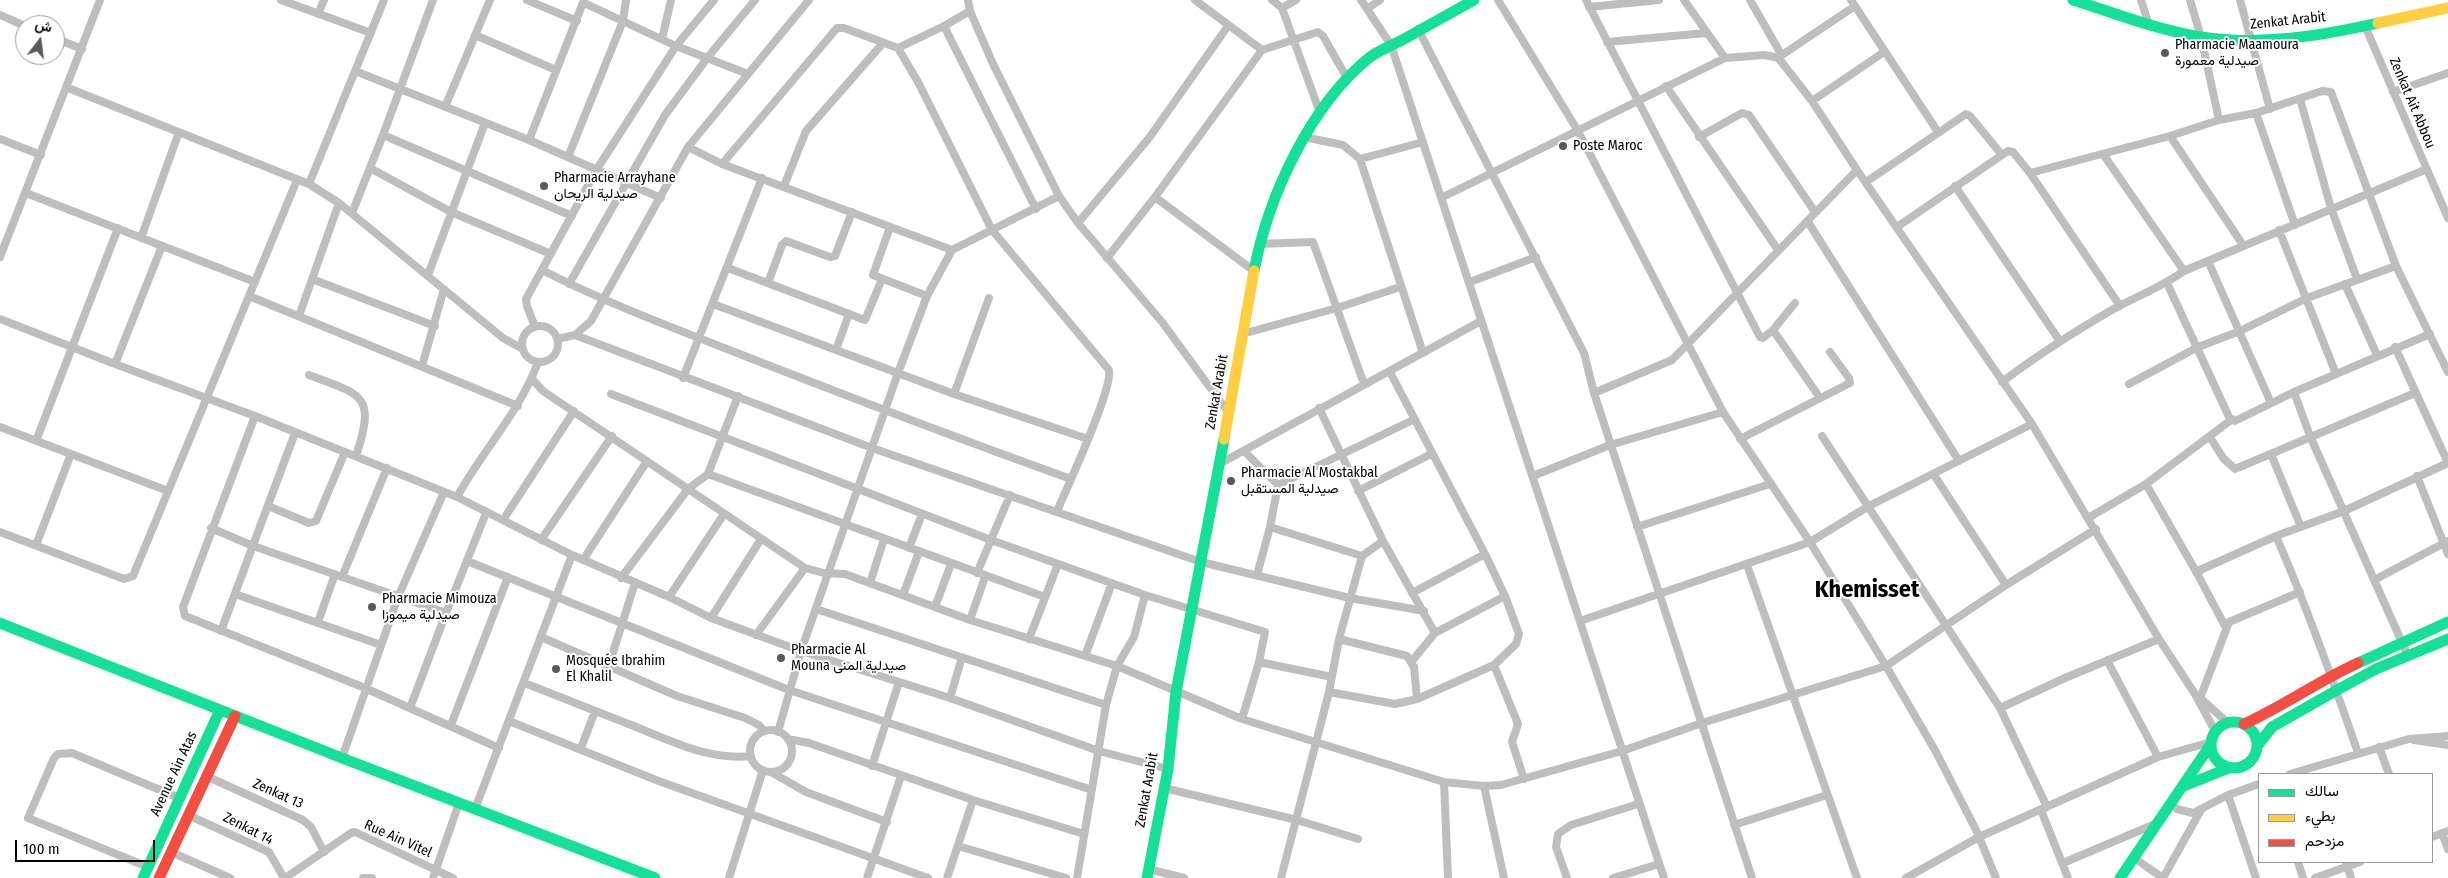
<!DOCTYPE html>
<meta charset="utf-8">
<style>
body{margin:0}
#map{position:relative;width:2448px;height:878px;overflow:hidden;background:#fff;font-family:"Fira Sans Condensed",Vazirmatn,sans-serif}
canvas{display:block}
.legend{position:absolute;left:2258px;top:773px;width:175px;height:90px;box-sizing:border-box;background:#fff;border:1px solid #999;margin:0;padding:6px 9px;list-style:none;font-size:15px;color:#000}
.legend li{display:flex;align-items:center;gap:10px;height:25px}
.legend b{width:25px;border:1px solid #999}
.north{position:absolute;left:15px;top:15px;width:50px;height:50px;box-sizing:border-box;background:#fff;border:1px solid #999;border-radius:50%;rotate:15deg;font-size:14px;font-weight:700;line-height:20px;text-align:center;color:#000}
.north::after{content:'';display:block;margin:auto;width:18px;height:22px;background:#595959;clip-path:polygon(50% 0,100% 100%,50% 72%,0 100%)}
.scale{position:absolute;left:15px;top:840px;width:140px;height:22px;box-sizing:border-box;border:2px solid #000;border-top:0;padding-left:6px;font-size:15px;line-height:18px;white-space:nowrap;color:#000;-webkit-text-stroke:4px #fff;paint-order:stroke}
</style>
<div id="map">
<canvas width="2448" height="878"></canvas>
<ul class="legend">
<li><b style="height:6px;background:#16e098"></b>سالك</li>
<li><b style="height:6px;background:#ffcf43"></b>بطيء</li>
<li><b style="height:6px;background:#f24e42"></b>مزدحم</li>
</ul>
<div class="north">ش</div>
<div class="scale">100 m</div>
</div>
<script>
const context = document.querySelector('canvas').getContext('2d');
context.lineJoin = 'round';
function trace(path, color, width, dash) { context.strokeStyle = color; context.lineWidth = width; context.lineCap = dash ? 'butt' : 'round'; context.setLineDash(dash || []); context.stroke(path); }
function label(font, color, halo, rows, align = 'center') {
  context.font = font + ' "Fira Sans Condensed",Vazirmatn,sans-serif'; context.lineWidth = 4; context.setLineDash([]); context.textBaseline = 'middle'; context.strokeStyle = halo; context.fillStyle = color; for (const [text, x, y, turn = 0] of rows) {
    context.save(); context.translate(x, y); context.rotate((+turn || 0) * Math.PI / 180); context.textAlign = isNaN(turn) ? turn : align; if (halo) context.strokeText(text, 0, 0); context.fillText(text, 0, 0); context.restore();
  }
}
trace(new Path2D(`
 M281,0L371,33
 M527,0L577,21
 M968,0L970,11L993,64L1059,196L1078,223L1162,322L1228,412
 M1195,0L1262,50
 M1272,0L1282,8L1320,113
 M1361,0L1391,45L1664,878
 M1498,0L1578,131L1723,412L1810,542L1886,666L1936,752L1977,832L1996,878
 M1586,0L1760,337L1763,338L1773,330L1795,303
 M1684,0L1725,58
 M1750,0L1781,54L1780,60L1812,101L1857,170L2032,424L2159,639L2195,694L2215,731
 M1851,0L1938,132
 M2141,0L2149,25
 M2190,0L2201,37L2219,120
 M2240,0L2270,109
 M584,3L676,46L748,74
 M1589,7L1659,0
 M1282,8L1296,0
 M1367,9L1380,0
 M318,14L324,0
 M0,15L25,26
 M944,26L1036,209
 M2365,26L2448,218
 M1418,29L1584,353L1594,393L1752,878
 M475,35L556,70
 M55,38L82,49
 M662,39L671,0
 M1607,42L1706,33
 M898,48L944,26L970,11
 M1782,55L1855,6
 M355,71L529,140L661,198
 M1666,86L1778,250
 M68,88L309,184L339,203L503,338L523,349
 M2393,92L2448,73
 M2300,99L2331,208L2357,279
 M1812,101L1884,52
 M445,107L490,0
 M2256,113L2295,225
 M383,135L572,216
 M2170,136L2243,245
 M1304,137L1343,145L1360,159L1423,353
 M1699,137L1742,113L1749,115L1815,212
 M0,139L41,155
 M529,140L584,0
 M688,147L722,164L952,250
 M2103,154L2184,271
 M568,157L623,21L626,0
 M1360,159L1423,142
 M722,164L837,28H844L898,48L918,82L992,230L1109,370C1113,389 1067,488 1057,511
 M370,168L451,212L551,254
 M2030,173L2170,136L2219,120L2256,113L2322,91L2331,92L2396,266L2448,372
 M1866,182L1966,114L1970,116L2002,155
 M309,184L384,0
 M784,186L806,131L883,43
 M1955,186L2059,340
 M26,193L255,282
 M1155,197L1254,271
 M1441,198L1725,58L1764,55L1780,58
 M352,213L383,135L433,0
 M1808,222L1959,461
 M1078,223L1149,138L1228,26
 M890,227L873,275L927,296
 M1897,227L2002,155L2008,151L2013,152L2030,173L2120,306
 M2279,230L2336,374
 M141,238L179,132
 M1259,244L1313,242L1364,384
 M0,257L100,0
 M1107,258L1155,197L1262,50L1318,32L1323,36L1347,78
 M2208,261L2271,403
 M728,268L865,320L882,279
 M542,270C610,305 684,332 755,360C860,401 965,441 1071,479
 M428,275L485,123
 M312,279L435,326
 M1470,282L1536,257
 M768,283L782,245L786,241L830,257L835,256L852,212
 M2167,283L2229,417L2235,421L2294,392L2430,334
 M569,284L665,115L708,57L755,0
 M2345,284L2377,355
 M249,296L518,406
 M713,304L954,394L1088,439
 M299,316L339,203
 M0,319L115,364L255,416L457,497L572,555L669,597L711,618L801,651L950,698L1099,751L1168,769
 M522 344a18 18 0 1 1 36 0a18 18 0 1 1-36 0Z
 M535,327L527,306L526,299L597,169L676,46L714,0
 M1773,330L1820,398
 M1242,334L1337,308L1400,287
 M575,335L872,448L1201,562L1350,598L1424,611
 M557,339L575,335L591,321L688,147L809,0
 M2395,347L2448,463
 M836,350L849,314
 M115,364L162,246
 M422,366L444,289
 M309,375C363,395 376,395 356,456
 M683,378L762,178
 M532,379L543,391L805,568L824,573L845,574L970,620L1117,666L1242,719L1444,782L1484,786L1501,785L1622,751L1702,723L1886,666L2006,585L2096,529
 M2002,382C2039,354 2077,330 2117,307C2140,295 2163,286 2184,271L2427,169
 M2129,384L2198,347L2240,331L2307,298L2396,266
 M2294,392L2310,436L2408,656
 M1594,393L1672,360L1857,170
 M611,394L991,540L1145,595L1265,632L1259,662L1242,719
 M954,394L989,298
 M1319,408L1383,541L1435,633
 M255,416L183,607L185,616L365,688L499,748
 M0,427L168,491
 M1822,436L2000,708L2047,807
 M2210,437L2223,458L2235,469L2415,393
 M1740,439L1850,383L1849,378L1830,352
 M36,441L118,228
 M1244,451L1278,485L1270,527
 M2271,454L2301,527
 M1221,463L1481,321
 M708,474L738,396
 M1934,475L2006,585
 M1533,476L1610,445L1723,412
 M2417,476L2448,554
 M2146,484L2198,575
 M1278,485L1415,419
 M1358,491L1431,454
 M457,497C482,451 520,412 538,362
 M268,506L309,523L316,521L345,452
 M2088,518L2146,484L2231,420
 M503,520L574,411
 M1637,527L1770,484
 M211,528L253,546L446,613L410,708
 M0,532L124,579L133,576L297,180
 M2276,536C2307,607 2333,680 2358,753
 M541,540L612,436
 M36,545L71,454
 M909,548L922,514
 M583,560L647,461
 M467,561L789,690L1092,790
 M1747,565L1857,878
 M977,573L1010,495
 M1257,575L1270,527L1362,556
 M342,577L387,468
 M621,578L688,489L708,474L1045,597
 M2374,580L2448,541
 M870,583L884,539
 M1412,593L1485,554
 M235,594L381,645
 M903,595L919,552
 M669,597L724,514
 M935,607L951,564
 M816,609L1106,705
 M446,613L486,513
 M711,618L761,539
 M970,620L985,577
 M1580,621L1810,542L1869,506L2032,424
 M318,622L335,574
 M2226,628L2198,575L2200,570L2276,536L2344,511L2448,463
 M221,631L295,433
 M756,635L805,568
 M541,637L677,696L745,718L759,725L764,731
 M1029,639L1058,564
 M1339,639L1407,656L1414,667L1417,699
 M1085,656L1112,583
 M2107,660L2158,757
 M1412,661L1435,633L1505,596
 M1259,662L1332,677
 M609,665L635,583
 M1494,665L1518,724L1512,742L1524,779
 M524,683C561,697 597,712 634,726C671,741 710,761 751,756
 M1329,692L1395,704L1417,699L1494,665L1516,644L1519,634L1505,596L1485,554L1390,372
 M2198,696L2228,723
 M950,698L962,657
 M2199,701L2229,622L2300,592
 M2000,708L2065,678L2159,639
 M509,721L656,780L928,878
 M451,725L508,577
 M750 751a21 21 0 1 1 42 0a21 21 0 1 1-42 0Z
 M778,732L801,651L898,373L927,296L952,250L1059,196
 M788,739L809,743L973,800L1084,834
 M2414,740L2448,745
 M2379,747L2389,774
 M581,748L595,711
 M342,758L398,597L444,492
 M872,766L899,682
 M771,772L806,792L887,822
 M2290,774L2409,739L2448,736
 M206,776L303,820L311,827L324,852
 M1444,782L1448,878
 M1484,786L1504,878
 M1164,788L1297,820L1358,839
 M2228,795L2256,878
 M2171,803L2177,809L2193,813L2228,795L2259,784
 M475,809L572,555
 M2041,810L2068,878
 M188,815L269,852L284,878
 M1734,825L1827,795
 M2442,833L2448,849
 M2432,837L2448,831
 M958,846L1066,878
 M171,852L230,878
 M2134,858L2163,878
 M2298,862L2303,878
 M2346,862L2351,878
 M2063,863L2155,824
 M148,867L28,818L54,758L58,754L72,753L179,798
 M1148,869L1184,878
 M285,878L351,833L355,832L453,878
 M363,878H372
 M433,878L459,803
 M729,878L763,770
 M867,878L901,776
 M947,878L973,800
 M1077,878L1106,705L1117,666L1134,637L1145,595
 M1281,878L1329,692L1339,639L1362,556L1383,541
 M1567,878L1556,847L1558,834L1571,825L1638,804
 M1613,878L1659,864
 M1906,878L1979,837L2158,757L2211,742
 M2163,878L2201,810
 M2315,878L2360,862`), '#bebebe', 8);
trace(new Path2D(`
 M2073,0C2115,13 2157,30 2201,37C2260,46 2320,36 2378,23
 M1254,271C1268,197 1310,105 1370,57C1380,50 1393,45 1404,39C1427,26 1451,13 1474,0
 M0,623L342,758L655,878
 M2358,663L2448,622
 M2211 745a23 23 0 1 1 46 0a23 23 0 1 1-46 0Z
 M2257,746L2272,727L2337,690L2376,669L2448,639
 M2184,786L2229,768
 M143,878L220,710
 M1147,878L1168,769L1176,692L1224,439
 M2120,878L2211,744`), '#16e098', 11);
trace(new Path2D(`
 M2378,23L2448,8
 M1224,439L1254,271`), '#ffcf43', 11);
trace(new Path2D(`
 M2244,724C2284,706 2318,681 2358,663
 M159,878L235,716`), '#f24e42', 11);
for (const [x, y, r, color] of [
 [2165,53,5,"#595959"],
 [1563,146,5,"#595959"],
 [544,186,5,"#595959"],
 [1231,481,5,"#595959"],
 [372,607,5,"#595959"],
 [781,658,5,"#595959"],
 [556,669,5,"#595959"]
]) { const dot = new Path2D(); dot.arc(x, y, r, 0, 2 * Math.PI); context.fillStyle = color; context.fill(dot); trace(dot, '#fff', 2); }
label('14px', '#000', '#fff', [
 ["Zenkat Arabit",2288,21,-6],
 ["Zenkat Ait Abbou",2412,103,67],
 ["Zenkat Arabit",1217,392,-80],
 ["Avenue Ain Atas",174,774,-65],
 ["Zenkat Arabit",1147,790,-80],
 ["Zenkat 13",278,794,24],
 ["Zenkat 14",248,829,27],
 ["Rue Ain Vitel",398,839,24]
]);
label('14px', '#000', '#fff', [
 ["Pharmacie Maamoura",2175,45],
 ["صيدلية معمورة",2175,61],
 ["Poste Maroc",1573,146],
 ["Pharmacie Arrayhane",554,178],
 ["صيدلية الريحان",554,194],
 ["Pharmacie Al Mostakbal",1241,473],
 ["صيدلية المستقبل",1241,489],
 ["Pharmacie Mimouza",382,599],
 ["صيدلية ميموزا",382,615],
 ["Pharmacie Al",791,650],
 ["Mouna صيدلية المنى",791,666],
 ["Mosquée Ibrahim",566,661],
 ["El Khalil",566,677]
], 'left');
label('bold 24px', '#000', '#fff', [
 ["Khemisset",1867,590]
]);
</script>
